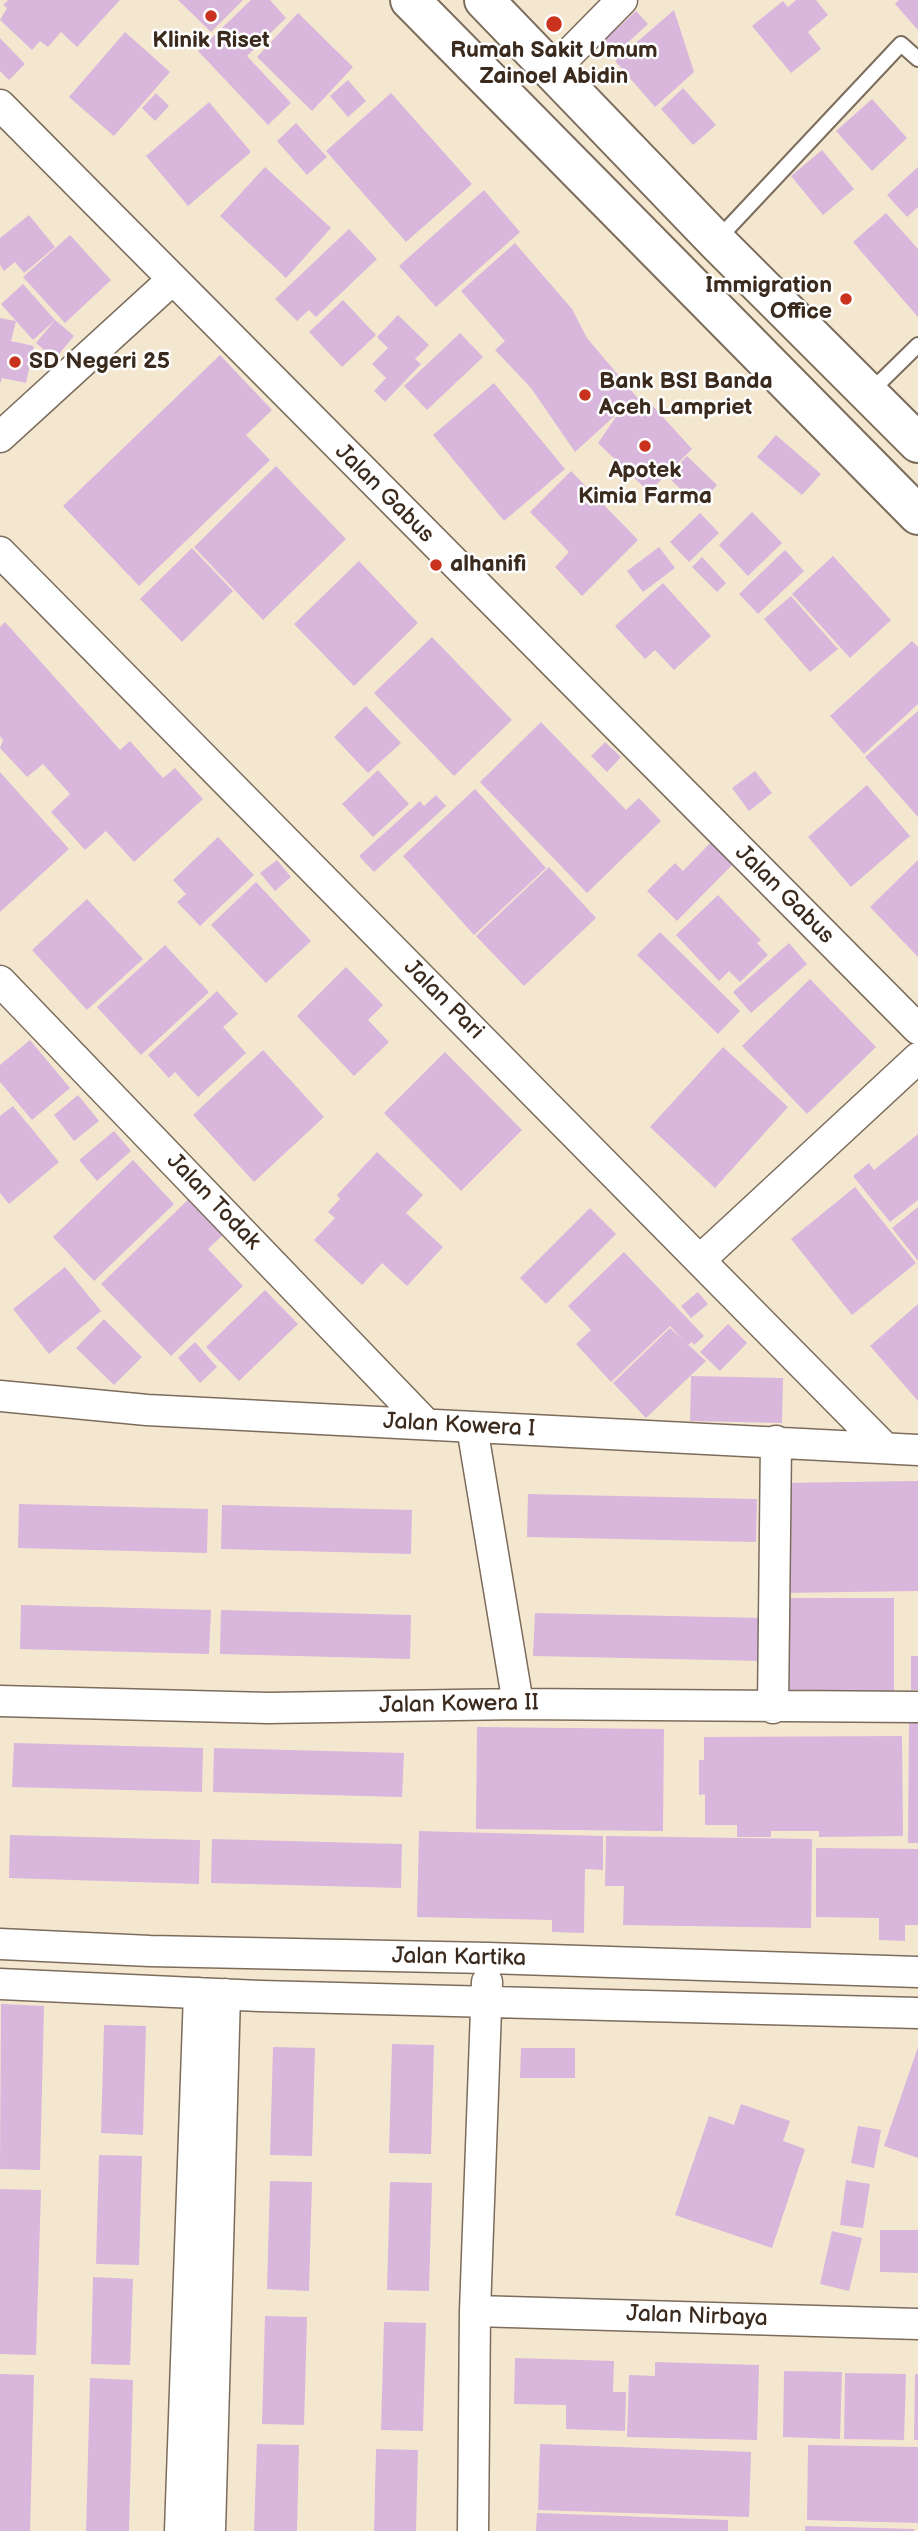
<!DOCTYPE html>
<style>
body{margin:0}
canvas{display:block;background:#f4e7d0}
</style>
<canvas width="918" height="2531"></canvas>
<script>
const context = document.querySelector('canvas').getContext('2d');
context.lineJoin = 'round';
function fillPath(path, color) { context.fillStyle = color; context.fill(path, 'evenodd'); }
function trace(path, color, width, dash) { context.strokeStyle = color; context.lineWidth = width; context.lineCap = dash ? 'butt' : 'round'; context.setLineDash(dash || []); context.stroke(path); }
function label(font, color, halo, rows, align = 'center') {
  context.font = font + ' "Balsamiq Sans",sans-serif'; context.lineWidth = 5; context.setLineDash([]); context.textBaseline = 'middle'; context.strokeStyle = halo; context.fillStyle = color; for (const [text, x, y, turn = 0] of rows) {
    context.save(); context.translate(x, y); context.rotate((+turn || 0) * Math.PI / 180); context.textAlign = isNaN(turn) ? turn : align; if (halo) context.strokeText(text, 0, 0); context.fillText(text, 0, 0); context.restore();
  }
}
fillPath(new Path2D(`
 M8,0H120L77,47L61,32L48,47L40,41L32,50L0,20L7,8L3,5Z
 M178,0H243L211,32Z
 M251,0H270L286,18L247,56L291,103L268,125L198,51Z
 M796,0H816L828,15L808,32L821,49L791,73L752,26L783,1L788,7Z
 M899,0H918V30L895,4Z
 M674,10L694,72L655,107L615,61Z
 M636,11L648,24L611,58L599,45Z
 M298,13L353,67L312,111L257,57Z
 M125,32L170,72L114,136L69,97Z
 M0,38L25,64L9,80L0,71Z
 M348,80L366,101L348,117L330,96Z
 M683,88L716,125L693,145L661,109Z
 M156,93L169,106L155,121L142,108Z
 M391,93L472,184L406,242L326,151Z
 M872,99L907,138L872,171L836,131Z
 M209,102L251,152L188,206L146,156Z
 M296,123L327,157L307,175L277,141Z
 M822,150L854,189L823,215L791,176Z
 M265,167L331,228L286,278L220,216Z
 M918,167V207L907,217L887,195Z
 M484,190L520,232L436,307L399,266Z
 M886,213L918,249V317L853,242Z
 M29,215L55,247L24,273L15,262L4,271L0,265V238Z
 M349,229L377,259L316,317L309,310L297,321L275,299Z
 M70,235L111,280L65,323L23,277Z
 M515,243L572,309L587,338L641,402L652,405L692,449L649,492L598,443L620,411L575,452L531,388L495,350L505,341L461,291Z
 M23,284L55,320L33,340L1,304Z
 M343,300L376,335L342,367L309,332Z
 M398,315L429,345L415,359L421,364L385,402L374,391L386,378L372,364L388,348L377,337Z
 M0,318L16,321L11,341L34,346L26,383L2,378L0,384Z
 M55,320L74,336L55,359L36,343Z
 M460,333L483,357L427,410L404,386Z
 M220,355L272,410L246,435L270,460L139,586L63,506Z
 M494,383L565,469L504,521L433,435Z
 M776,435L821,474L802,495L757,457Z
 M687,456L717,485L698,506L668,477Z
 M276,466L346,539L263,620L194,547Z
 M571,471L638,540L582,596L555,567L569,552L530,512Z
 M752,512L782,543L748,576L719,545Z
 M700,513L719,533L689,562L670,542Z
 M659,547L675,568L643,592L627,571Z
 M192,548L233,591L182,642L140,599Z
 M785,550L804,571L758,614L739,594Z
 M833,556L891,620L850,658L792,594Z
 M702,557L726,583L717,592L692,567Z
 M359,561L418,623L354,686L294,624Z
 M663,583L711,636L674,670L655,650L645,659L615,626Z
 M791,596L838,649L810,672L764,619Z
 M5,622L120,750L130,741L163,778L175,768L203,799L134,862L106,831L85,850L51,812L70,794L43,764L27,777L0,748L3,740L0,736V627Z
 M432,637L512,720L454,776L374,693Z
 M912,641L918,647V704L864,754L830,716Z
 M366,706L401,743L368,773L334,737Z
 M918,711V817L865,757Z
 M541,722L626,810L639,798L661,821L587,893L480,782Z
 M605,742L621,757L607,772L591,756Z
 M378,770L409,804L373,837L342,804Z
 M755,771L772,793L749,811L732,788Z
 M0,772L69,849L0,912Z
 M867,785L910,836L851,887L808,837Z
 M475,789L546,868L474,935L403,856Z
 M436,795L446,806L374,872L359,856L420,801L424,806Z
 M218,837L254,875L200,926L177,902L186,894L173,880Z
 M712,841L734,863L677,921L647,891L675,863L683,871Z
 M277,860L291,877L275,891L260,873Z
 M918,860V957L870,907Z
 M549,867L596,918L524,986L476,936Z
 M256,882L311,941L266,983L211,925Z
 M718,895L761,940L757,943L768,955L740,982L729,971L719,981L676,935Z
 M87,899L143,959L87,1010L32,950Z
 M660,932L740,1011L718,1034L637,955Z
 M789,943L807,964L751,1013L733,992Z
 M165,945L209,992L141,1055L97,1007Z
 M346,967L383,1005L368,1020L389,1042L354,1076L297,1016Z
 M810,979L876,1047L807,1114L742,1046Z
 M217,991L238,1014L223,1027L246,1053L198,1097L175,1072L169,1078L148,1055Z
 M30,1040L70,1088L32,1120L0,1082V1065Z
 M723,1047L788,1107L715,1188L650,1127Z
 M263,1050L324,1117L254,1182L193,1115Z
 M445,1052L522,1130L461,1191L384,1113Z
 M78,1095L99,1121L74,1141L54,1115Z
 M13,1106L59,1162L9,1204L0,1193V1116Z
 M114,1131L131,1151L97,1181L79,1160Z
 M918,1134V1200L890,1222L853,1176L869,1163L874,1170Z
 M377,1152L423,1195L406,1213L443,1247L407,1286L382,1263L362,1285L314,1240L335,1218L328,1212L340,1199L337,1195Z
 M133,1160L174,1204L94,1281L53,1237Z
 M855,1187L916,1263L852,1315L791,1239Z
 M196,1192L230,1228L208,1249L243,1286L171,1356L101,1284Z
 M918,1207V1261L892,1228Z
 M590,1208L616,1234L546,1304L520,1278Z
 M624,1252L704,1336L694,1345L692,1342L688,1345L670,1326L611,1382L576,1344L591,1330L568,1306Z
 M65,1267L101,1311L49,1354L13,1309Z
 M265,1290L298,1324L239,1381L206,1347Z
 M698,1292L708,1304L691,1318L681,1306Z
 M918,1304V1401L870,1346Z
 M104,1319L142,1357L114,1385L76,1348Z
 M728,1324L747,1343L720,1371L700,1352Z
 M670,1328L706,1361L646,1418L613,1383Z
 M195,1342L217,1367L200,1383L178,1358Z
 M691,1376L783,1378L782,1423L690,1421Z
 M918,1481V1591L782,1593L780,1483Z
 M528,1494L757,1499L756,1542L527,1537Z
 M19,1504L208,1509L207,1553L18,1548Z
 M222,1505L412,1510L411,1554L221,1549Z
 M783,1598H894V1691H784Z
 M21,1605L211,1610L209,1654L20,1649Z
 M221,1610L411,1615L410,1659L220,1654Z
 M535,1613L763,1618L762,1661L533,1656Z
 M911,1656H918V1690H911Z
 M909,1723H918V1843H908Z
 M477,1727L664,1729L663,1831L476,1829Z
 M902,1736L903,1836L819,1837V1831H771V1837H737V1825H705V1794L699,1795V1760H704V1737Z
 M14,1743L203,1748L202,1792L12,1787Z
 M214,1748L404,1753L402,1797L213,1792Z
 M419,1831L603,1836V1870L585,1869L584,1933L552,1932V1920L417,1917Z
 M10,1835L200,1840L199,1884L9,1878Z
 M606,1836L812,1839L811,1928L623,1925L624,1886H605Z
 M212,1839L402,1844L401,1888L211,1883Z
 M816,1848L918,1849V1925H905V1941L879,1940V1918L816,1917Z
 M1,2004L44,2006L40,2170L0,2169Z
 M104,2025L146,2026L143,2135L101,2133Z
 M392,2044L434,2045L431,2154L389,2153Z
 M273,2047L315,2048L312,2156L270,2155Z
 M918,2047V2158L884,2146Z
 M521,2048H575V2078H520Z
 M741,2104L790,2121L783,2141L805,2149L772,2248L675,2215L709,2116L734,2125Z
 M858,2126L881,2130L874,2168L851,2163Z
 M99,2155L142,2156L139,2265L96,2264Z
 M846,2180L870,2184L863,2228L840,2225Z
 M270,2181L312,2182L309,2291L267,2289Z
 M390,2182L432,2183L429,2291L387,2290Z
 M0,2189L41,2190L36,2355L0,2354Z
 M880,2230H918V2273L880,2272Z
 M832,2231L862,2238L849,2291L820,2284Z
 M93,2277L133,2279L130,2365L91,2364Z
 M265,2316L307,2317L304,2425L262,2424Z
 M384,2322L426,2323L423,2431L381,2430Z
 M515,2358L614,2361L613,2392H626L625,2431L566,2429V2405L514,2404Z
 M655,2362L759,2365L757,2440L627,2437L629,2375L655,2376Z
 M784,2371L842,2372L840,2439L783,2437Z
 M845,2373L906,2374L904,2440L844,2439Z
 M0,2374L34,2375L30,2531H0Z
 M915,2374H918V2440H914Z
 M90,2378L133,2380L129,2531H86Z
 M257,2444L299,2445L297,2531H254Z
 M540,2444L751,2452L749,2517L538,2510Z
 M808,2445L918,2447V2523L807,2520Z
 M376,2449L418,2450L416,2531H374Z
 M537,2513L728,2520V2531H536Z
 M805,2526L914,2529V2531H805Z`), '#d9b6dc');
const service = new Path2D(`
 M716,241L901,44L918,59
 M870,392L918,345`);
const minor = new Path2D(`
 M553,70L622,0
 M0,105L918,1029
 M0,437L173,279
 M0,552L885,1448
 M0,981L426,1424
 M700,1260L918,1058
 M0,1396L147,1410L918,1450
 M472,1427L518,1704
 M0,1701L268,1708L518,1704L918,1707
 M773,1708L776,1441
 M0,1944L150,1951L488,1958L918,1972
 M0,1984L260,1996L918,2013
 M475,2311L918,2324
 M180,2531L199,1993
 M210,2531L225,1994
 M473,2531L475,2311L487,1982`);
const trunk = new Path2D(`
 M410,0L918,515
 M484,0L716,241L918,443`);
trace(service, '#7c6c5c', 18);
trace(minor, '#7c6c5c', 33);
trace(trunk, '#7c6c5c', 42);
trace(service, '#fff', 14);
trace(minor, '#fff', 30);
trace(trunk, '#fff', 38);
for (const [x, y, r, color] of [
 [211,16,7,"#c8321e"],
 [554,24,9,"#c8321e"],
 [846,299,7,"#c8321e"],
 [15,362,7,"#c8321e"],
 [585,395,7,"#c8321e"],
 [645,446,7,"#c8321e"],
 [436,565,7,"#c8321e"]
]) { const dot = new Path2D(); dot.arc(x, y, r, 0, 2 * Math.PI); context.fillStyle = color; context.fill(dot); trace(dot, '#fff', 2.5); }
label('bold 23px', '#3b2a1e', '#fff', [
 ["Klinik Riset",211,41],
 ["Rumah Sakit Umum",554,51],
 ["Zainoel Abidin",554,77],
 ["Immigration",832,286,"right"],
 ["Office",832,312,"right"],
 ["SD Negeri 25",29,362,"left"],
 ["Bank BSI Banda",599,382,"left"],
 ["Aceh Lampriet",599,408,"left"],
 ["Apotek",645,471],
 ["Kimia Farma",645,497],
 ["alhanifi",450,565,"left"]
]);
label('23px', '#3b2a1e', '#fff', [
 ["Jalan Gabus",384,494,45],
 ["Jalan Gabus",784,895,45],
 ["Jalan Pari",443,1000,45],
 ["Jalan Todak",213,1202,46],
 ["Jalan Kowera I",459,1426,3],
 ["Jalan Kowera II",459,1705,-1],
 ["Jalan Kartika",459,1958,1],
 ["Jalan Nirbaya",697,2317,2]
]);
</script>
